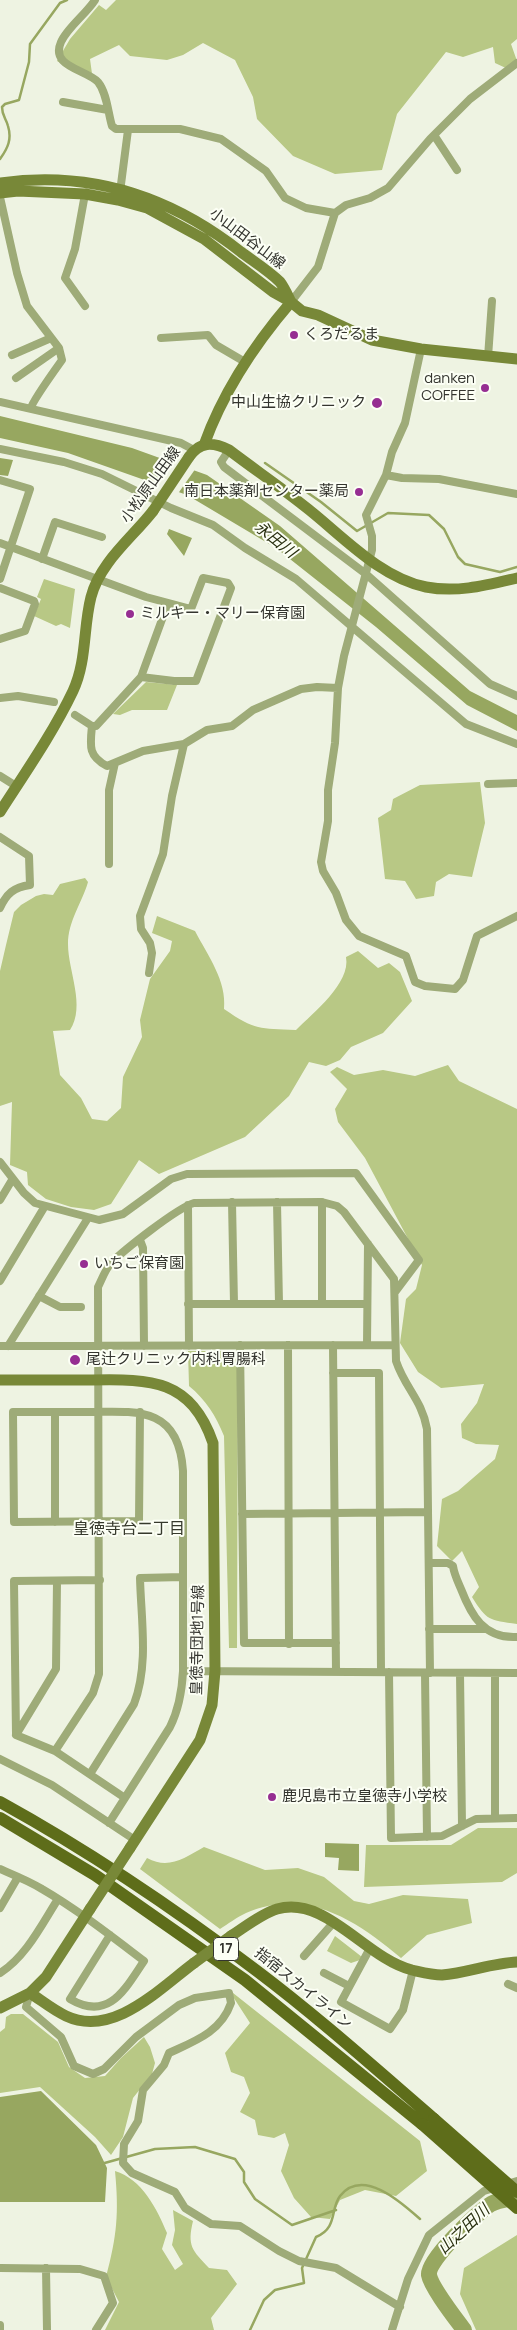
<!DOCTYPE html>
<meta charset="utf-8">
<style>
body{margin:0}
canvas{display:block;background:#eef3e2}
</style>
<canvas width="517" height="2330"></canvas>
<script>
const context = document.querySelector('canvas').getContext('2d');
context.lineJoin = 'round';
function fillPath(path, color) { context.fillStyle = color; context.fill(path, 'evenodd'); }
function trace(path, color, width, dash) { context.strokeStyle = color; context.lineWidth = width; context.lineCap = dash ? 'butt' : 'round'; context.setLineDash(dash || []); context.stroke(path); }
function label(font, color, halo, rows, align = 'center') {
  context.font = font + ' Manrope,"Noto Sans JP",sans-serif'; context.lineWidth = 4; context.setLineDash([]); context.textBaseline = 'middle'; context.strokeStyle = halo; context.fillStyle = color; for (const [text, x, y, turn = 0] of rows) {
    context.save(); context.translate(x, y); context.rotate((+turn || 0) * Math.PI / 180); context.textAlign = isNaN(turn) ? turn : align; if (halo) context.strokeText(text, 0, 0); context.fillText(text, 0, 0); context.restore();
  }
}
fillPath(new Path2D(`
 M116,0H517V39L511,44L517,61L508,69L495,63L493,47L463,57L446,52L397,114L382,170L335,174L293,156L257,119L253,97L235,60L203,43L183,55L167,60L130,56L119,45L90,59L93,81L57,61L70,39L99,5L106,10Z
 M44,579L75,589L70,628L61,624L56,626L34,616L41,599L37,597Z
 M146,682L177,685L167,710H132L120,715L113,714Z
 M480,782L485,823L472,877L449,874L436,882L434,896L416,899L405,881L385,879L378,818L391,810L393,799L420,785Z
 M85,878L88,882C82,903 68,921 68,944C68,971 86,1006 70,1030L53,1031L60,1075L81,1098L92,1119L107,1121L121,1108L123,1077L142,1037L140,1020L150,979L170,951L172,941L152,933L157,916L195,931C208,956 227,981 224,1009C256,1031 259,1028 296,1030C313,1013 351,983 346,957L358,951L378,968L389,963L400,972L412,1001L383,1033L351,1047L340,1060L326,1066L309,1062L289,1096L245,1137L159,1174L139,1160L111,1204L94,1210L71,1207L46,1199L28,1185L27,1172L10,1165L12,1102L0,1106V971L6,945L14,912L21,905L36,896L44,894L53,895L60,884Z
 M448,1065L459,1081L517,1109V1624C489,1620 487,1621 472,1597L479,1587L462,1551L452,1561L437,1546L442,1499L458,1491L495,1459L499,1445L476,1444L462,1438L461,1424L477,1403L484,1384L441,1388L418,1372L400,1343L406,1299L416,1289L422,1265L365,1158L338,1122L335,1109L347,1089L330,1072L337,1067L354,1075L383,1070L415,1076Z
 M188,1351H236L238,1353L237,1648H229L224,1436C216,1416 206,1400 189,1386Z
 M478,1828H517V1873L502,1882L364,1887L366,1845H451Z
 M204,1847L265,1870L298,1868L324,1877L354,1901L369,1904L403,1895L468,1899L472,1923L427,1935L401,1958C356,1920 306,1887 246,1913C237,1917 228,1924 220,1929L140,1869L147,1858C169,1870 184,1858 204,1847Z
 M335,1936L362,1957L360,1960L351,1963L327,1951Z
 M228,1989L420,2141L427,2171L396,2196L365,2190L340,2200L330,2219L311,2217L294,2198L281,2171L289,2145L285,2133L274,2138L258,2135L255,2120L240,2112L250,2093L244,2077L231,2072L225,2053L250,2023Z
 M11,2014H23L58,2042L69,2067L85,2078L105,2076L121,2058L144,2037L150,2047L155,2063L152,2074L133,2098L123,2137L111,2155L95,2137L40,2087L0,2093V2032L5,2028L6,2017Z
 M115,2171C142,2179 157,2209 167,2233L162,2249L175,2270L183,2264L172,2245L175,2230L173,2210L193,2221C187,2246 192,2250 209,2268L227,2270L237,2284L211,2318L214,2330H105L119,2302L106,2277C117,2236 119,2213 115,2171Z
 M517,2235V2330H476L460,2294L464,2268Z`), '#b8c885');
fillPath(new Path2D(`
 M0,416L132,448L207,475L280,526L470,691L517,715V731L467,705L376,627L276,548L187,495L68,453L0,438Z
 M0,458L13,460L8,476L0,475Z
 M169,529L192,538L184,556L167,534Z
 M325,1843L359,1844V1871L338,1870L339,1858L325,1857Z
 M41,2091L96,2145L107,2168L105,2202H0V2097Z`), '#97a760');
fillPath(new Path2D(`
 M174,460L196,468L177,495L156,487Z`), '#eef3e2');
trace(new Path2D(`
 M0,159C8,148 12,139 8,126C6,118 2,116 2,107L5,104L19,100L29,62L30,44L60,3L67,0
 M265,463L321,502L357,531L388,513L429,515L444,529L458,557L465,564L500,572L517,567
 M101,2164L155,2149L195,2147L235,2159L244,2172V2182L255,2199L292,2225L336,2210
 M250,2330L264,2300L275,2290L304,2283L302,2268L316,2237C338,2228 330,2209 340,2196C363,2167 402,2203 420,2219`), '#97a760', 2.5);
trace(new Path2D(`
 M464,2330C456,2319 431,2287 429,2275C427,2260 478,2212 491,2204C498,2200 509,2199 517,2197`), '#97a760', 16);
trace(new Path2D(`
 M95,0C86,14 67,28 61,42C50,67 85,69 98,82C107,93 108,113 112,126L116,129H180L221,139L266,171L285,198L306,208L335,213
 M63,102L108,110
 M434,135L457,170
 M120,192L128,130
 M85,194L75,249L65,278L85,306
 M0,197L17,273L27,306L59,348L62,360C57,367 32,402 31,408
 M291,302L318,267L335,213L346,205L370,198L388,188L430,139L470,99L517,63
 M161,338L208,335L216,345L245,362
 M421,349L405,423L392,452L386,475L366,515L372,536V550L344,656L338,688L335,743L328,790V821L321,862L323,871L336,893L346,920L359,936L406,956L415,982L425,986L455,989L463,980L477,936L517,916
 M12,355L51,338
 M488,357L492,301
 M16,378L59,348
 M0,402L181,443L194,450
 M0,449L64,462L102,474L171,508L213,525L245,548L296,579L466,724L517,744
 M229,450L221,462L224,467L366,574L490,684L517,696
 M386,475L402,478L439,479L517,494
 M0,480L30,489L0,579
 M0,543L146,597L191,609L203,578L228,583L231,588L196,681H174L141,677
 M42,559L55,522L102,537
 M0,588L34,601L35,604L25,631L0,639
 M0,698L18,696L54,702
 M75,715L92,726H96L141,677L168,603
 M92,726C90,746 88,756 107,766L143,751L184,744
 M0,776L16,786
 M488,784L517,783
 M0,837L29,856L30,885C14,887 6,894 0,908
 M109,864V790L115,763
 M149,973L152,953L150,943L141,929L140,916L163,854L172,796L184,744L207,730L232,726L253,710L301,689L317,687L338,688
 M0,1162L24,1193L35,1203L99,1220L123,1214L171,1179L187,1174L356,1173L419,1260L395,1292
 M0,1200L12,1180
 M232,1202L234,1304
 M277,1202L279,1304
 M322,1202V1304
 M188,1205L189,1346
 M140,1240L143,1248L144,1346
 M0,1281L45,1206
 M39,1296L60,1307H81
 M188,1304H367
 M240,1345L244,1643H336
 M288,1345L289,1644
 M333,1345L336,1672
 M367,1345L368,1244
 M0,1346L395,1345
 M8,1346L88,1218
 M333,1373H379L381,1672
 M55,1412V1522
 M242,1514L428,1512
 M429,1563H448L453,1566C454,1574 458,1582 461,1589C471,1615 484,1639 517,1637
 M100,1580L14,1581L16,1735L55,1751L125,1798
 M429,1629H486
 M183,1671L517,1673
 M389,1672L391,1838L442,1836L476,1819L517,1818
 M425,1673L427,1837
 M460,1673L462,1826
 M495,1673V1818
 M16,1735L56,1669L57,1581
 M55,1751L93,1693L99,1674L98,1287C102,1279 105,1270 111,1263C124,1250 177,1208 194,1203L322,1202L337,1206L344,1212L394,1279L396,1361C405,1388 422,1400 427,1429L430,1673
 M0,1759L52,1785L135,1840
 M90,1774L134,1704C149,1665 141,1619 140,1578L183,1577
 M109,1823L170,1727C179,1709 182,1691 183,1671V1471C179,1407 138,1411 89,1412C64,1412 38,1412 13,1412L14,1522L139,1521L140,1412
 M0,1869C14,1875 29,1881 42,1889C78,1910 111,1936 144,1961C125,1989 109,2022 70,1999L110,1935
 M0,1908L18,1877
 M369,1950L341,2002L390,2029L403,2010L413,1970
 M304,1956L334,1922
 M0,1973C26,1957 42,1924 58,1899
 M324,1973L349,1986
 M508,1984L517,1988
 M30,1993L26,2007L61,2037L74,2066L93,2074L104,2069L136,2037L179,2005L195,1998L229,1993L231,2003C221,2032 195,2041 169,2053L164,2065L143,2090L138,2121L124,2144L123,2163L132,2173L175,2192L185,2208L211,2224L240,2226L279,2251L299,2261L336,2268L400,2307
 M0,2268L80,2269L104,2276L113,2303L96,2330
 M46,2268L47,2330
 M0,2325V2330
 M392,2330L408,2279L429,2235L484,2191L517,2181`), '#9eab78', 8);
trace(new Path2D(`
 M0,183C91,170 170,196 241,252C253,261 269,271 280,282C284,287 288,296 291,302
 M0,193L18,191L85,194L118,200L147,208L204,239L273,292L291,302L302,311L318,315L372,340L421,349L517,359
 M204,445C223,392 255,344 291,302
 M189,457C200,441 213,442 229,450C254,469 279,486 303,505C341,534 378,577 426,587C458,593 487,585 517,578
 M0,812C25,773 53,733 73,691C87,661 83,628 91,597C100,562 132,538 153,511
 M0,1380C31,1380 61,1380 92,1380C151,1379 191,1379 213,1443L215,1671L212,1705L200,1740L130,1848
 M231,1936C245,1927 261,1914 277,1909C326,1895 365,1958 412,1970C421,1972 432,1975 442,1975C467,1973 492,1963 517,1962
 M30,1993C41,2000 53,2010 66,2016C113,2038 159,1989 194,1963
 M0,2008L30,1993L46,1977L90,1909`), '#788838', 11);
trace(new Path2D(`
 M0,1802C89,1851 175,1909 257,1971C318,2017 376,2069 434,2119
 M0,1818L95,1875L245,1980L422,2124`), '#5e6d1a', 12);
trace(new Path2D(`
 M153,511L189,457
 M90,1909L130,1848
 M194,1963L231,1936`), '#788838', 11);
trace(new Path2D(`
 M434,2119L517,2192
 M422,2124L517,2208`), '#5e6d1a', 12);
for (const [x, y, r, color] of [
 [294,335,5,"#962e92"],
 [485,388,5,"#962e92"],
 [377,403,6,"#962e92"],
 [359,492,5,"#962e92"],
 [130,614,5,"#962e92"],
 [84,1264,5,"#962e92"],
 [75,1360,6,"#962e92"],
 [272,1797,5,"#962e92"]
]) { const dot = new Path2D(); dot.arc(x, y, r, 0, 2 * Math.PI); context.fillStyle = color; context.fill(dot); trace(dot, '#fcfff5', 2); }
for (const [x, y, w] of [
 [226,1949,25]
]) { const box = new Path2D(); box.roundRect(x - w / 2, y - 11.5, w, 23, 4); context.fillStyle = '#fcfff5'; context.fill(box); trace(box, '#34352f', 1); }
label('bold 14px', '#34352f', null, [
 ["17",226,1949]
]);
label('15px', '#34352f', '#fcfff5', [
 ["小山田谷山線",247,239,37],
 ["小松原山田線",151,485,-54],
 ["皇徳寺団地1号線",198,1640,-89],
 ["指宿スカイライン",303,1989,39]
]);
label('15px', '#34352f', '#fcfff5', [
 ["くろだるま",304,335],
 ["danken",475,379,"right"],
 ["COFFEE",475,396,"right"],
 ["中山生協クリニック",366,403,"right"],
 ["南日本薬剤センター薬局",349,492,"right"],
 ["ミルキー・マリー保育園",140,614],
 ["いちご保育園",94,1264],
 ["尾辻クリニック内科胃腸科",86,1360],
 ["鹿児島市立皇徳寺小学校",282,1797]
], 'left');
label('italic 16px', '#2a3111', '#fcfff5', [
 ["永田川",275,540,39],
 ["山之田川",464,2230,-43]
]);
label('16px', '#36392c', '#fcfff5', [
 ["皇徳寺台二丁目",129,1530]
]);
</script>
